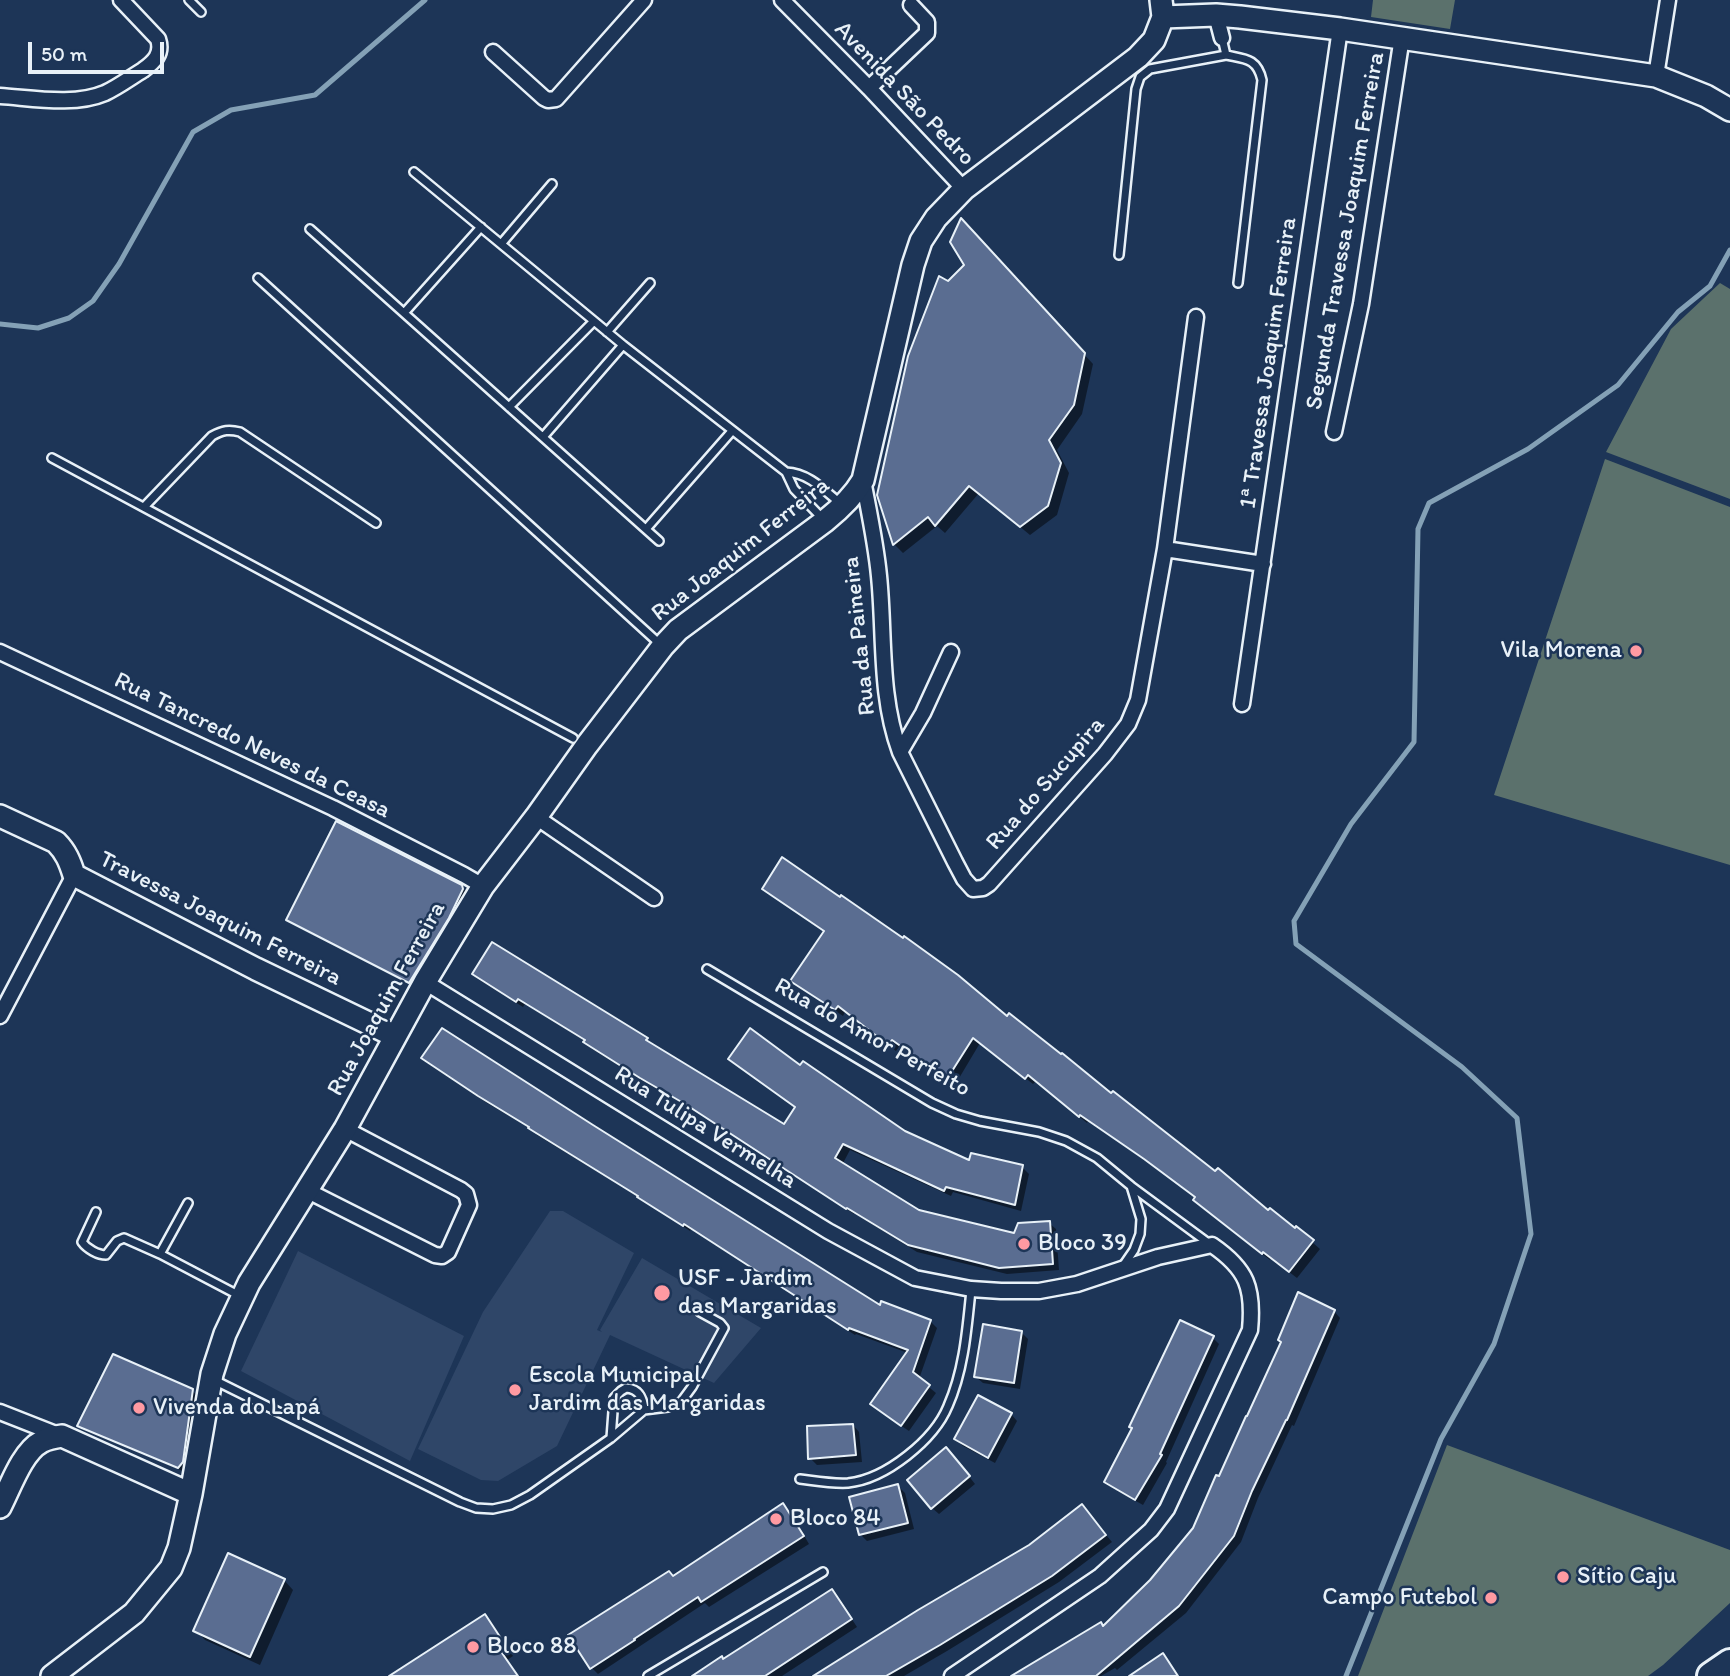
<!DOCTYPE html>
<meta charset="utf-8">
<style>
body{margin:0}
#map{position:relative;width:1730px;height:1676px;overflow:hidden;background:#1d3557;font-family:Itim,sans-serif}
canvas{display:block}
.scale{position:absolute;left:28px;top:42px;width:136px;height:32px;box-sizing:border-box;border:4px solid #e8f1f8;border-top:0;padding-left:9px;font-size:21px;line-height:24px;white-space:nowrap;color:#e8f1f8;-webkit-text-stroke:5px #1d3557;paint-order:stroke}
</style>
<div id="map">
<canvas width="1730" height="1676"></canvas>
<div class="scale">50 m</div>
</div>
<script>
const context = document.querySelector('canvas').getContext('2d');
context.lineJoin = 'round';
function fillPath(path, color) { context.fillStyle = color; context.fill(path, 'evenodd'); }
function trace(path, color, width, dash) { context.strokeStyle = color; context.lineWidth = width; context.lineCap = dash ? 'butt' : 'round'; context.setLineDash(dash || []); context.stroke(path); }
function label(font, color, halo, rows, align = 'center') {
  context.font = font + ' Itim,sans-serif'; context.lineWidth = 5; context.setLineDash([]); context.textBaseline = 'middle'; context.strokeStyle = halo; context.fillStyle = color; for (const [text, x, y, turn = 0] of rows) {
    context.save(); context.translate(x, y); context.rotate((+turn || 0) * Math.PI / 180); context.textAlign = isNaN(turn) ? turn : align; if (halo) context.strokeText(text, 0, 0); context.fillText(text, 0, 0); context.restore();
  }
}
fillPath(new Path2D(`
 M550,1211H563L634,1253L597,1330L602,1332L600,1330L642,1258L761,1328L714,1383L610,1335L557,1446L498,1481L481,1480L418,1449L483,1312Z
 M298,1251L464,1336L410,1461L241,1371Z`), '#2f4668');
fillPath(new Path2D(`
 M1373,0H1455L1450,29L1371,17Z
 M1720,283L1730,289V499L1606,452L1671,329Z
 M1605,459L1730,507V865L1494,795Z
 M1447,1445L1730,1550V1603L1663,1665L1648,1676H1358Z`), '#5b716c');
fillPath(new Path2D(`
 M970,230L1093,364L1082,414L1057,450L1069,473L1057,515L1030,535L979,493L945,533L937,526L903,553L894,544L879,495L949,283L966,265Z
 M461,886L466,891V894L414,986L292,924L288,920Z
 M772,895L1008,1018L1269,1212L1295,1231L1297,1229L1320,1249L1297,1278L1271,1258L1270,1260L1202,1207L1196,1198L1153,1166L1088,1121L1087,1123L1036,1081L1033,1084L980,1043L955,1085L900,1046L896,1051L845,1012L843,1016L800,987L793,980L825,932Z
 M493,944L646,1040L653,1046L784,1127L796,1108L737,1065L730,1059L801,1067L904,1133L971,1163L1022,1167L1029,1174L1021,1211L953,1192L951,1196L850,1150L842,1165L919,1211L1016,1235L1049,1223L1056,1229L1059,1270L1007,1274L917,1252L854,1213V1214L694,1110L648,1084L592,1049L585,1041L525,1004L523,1007L481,981L474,974Z
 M424,1058L881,1307L930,1321L937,1328L919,1379L936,1393L909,1431L879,1411L872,1404L908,1353L856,1334L855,1335L691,1229L690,1231L642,1199L537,1135L533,1130L487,1103L430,1065Z
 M1334,1311L1340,1318L1294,1426L1292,1425L1258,1498L1241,1542L1186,1613L1117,1670L1115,1668L1101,1676H1015L1104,1627L1151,1581L1195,1529L1220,1479Z
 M1021,1332L1028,1339L1020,1389L983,1383L976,1377Z
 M1213,1338L1219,1344L1166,1462L1167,1463L1143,1505L1113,1488L1106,1481Z
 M192,1391L197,1395L187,1467L183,1471L84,1430L80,1426Z
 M1011,1414L1017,1421L995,1463L963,1446L956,1439Z
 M853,1425L859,1432L862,1462L817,1465L810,1458Z
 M953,1456L975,1484L939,1514L932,1508Z
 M898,1486L905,1493L914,1529L867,1541L860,1534Z
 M783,1505L790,1512L809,1544L709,1607L705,1603L598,1674L591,1667L673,1577Z
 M1082,1506L1112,1542L1059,1582L947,1651L904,1676H815L1030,1546Z
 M284,1580L293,1590L260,1665L205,1640L196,1630Z
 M831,1591L838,1598L857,1627L782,1676H694L724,1661Z
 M485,1616L492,1623L513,1656L507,1660L518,1676H391Z`), '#0007');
trace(new Path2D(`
 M0,324L38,328L69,318L93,301L119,264L193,132L231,110L315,95L425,0
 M1346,1676L1441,1439L1494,1344L1531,1234L1517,1118L1462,1067L1296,944L1294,921L1351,824L1414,742L1418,529L1429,503L1528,449L1618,385L1678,312L1710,286L1730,250`), '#84a1b6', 5);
const building = new Path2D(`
 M961,218L1085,353L1074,405L1049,440L1061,463L1048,506L1020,527L969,486L935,526L928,517L893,545L877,495L908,356L939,276L948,281L964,265L950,242Z
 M336,821L462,885L463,889L449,918L409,983L286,920Z
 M782,857L840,897L841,895L903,938L904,936L958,975L1007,1016L1009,1013L1061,1054L1062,1053L1111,1093L1113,1091L1215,1171L1218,1168L1268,1210L1270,1208L1295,1228L1296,1226L1314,1240L1289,1272L1263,1252L1262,1254L1193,1200L1195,1197L1144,1159L1080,1115L1079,1117L1028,1075L1025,1079L973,1038L947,1079L892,1040L888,1045L838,1006L835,1010L790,981L824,931L762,889Z
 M492,942L648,1038L646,1040L784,1124L795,1107L728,1059L750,1028L800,1065L803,1061L905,1131L969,1160L971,1153L1023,1165L1015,1205L946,1187L944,1191L843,1144L835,1158L919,1210L1014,1233L1018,1223L1050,1221L1053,1264L999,1268L908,1245L847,1208L846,1209L685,1104L640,1078L583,1042L585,1040L518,999L516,1002L472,974Z
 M442,1028L593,1125L880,1305L881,1301L931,1320L913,1372L930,1385L901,1426L870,1404L908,1350L849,1328L848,1330L684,1224L683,1226L637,1197L638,1196L528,1128L529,1127L478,1096L421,1058Z
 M1298,1292L1335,1310L1287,1420H1286L1252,1491L1234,1536L1179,1606L1096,1676H1011L1101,1622L1103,1626L1150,1580L1193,1528L1216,1475L1219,1476L1246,1416H1247L1281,1342L1278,1340Z
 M1180,1320L1214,1336L1160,1454L1162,1455L1135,1500L1104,1482L1132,1428L1129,1427Z
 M983,1324L1022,1331L1014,1383L974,1377Z
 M113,1354L193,1389L183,1462L178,1468L77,1426Z
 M978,1395L1012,1413L988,1458L954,1439Z
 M853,1424L856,1455L808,1459L807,1426Z
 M946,1447L970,1476L931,1509L907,1480Z
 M898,1484L908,1523L859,1535L849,1497Z
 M783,1503L804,1536L701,1602L698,1597L634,1639L635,1640L590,1669L568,1635L669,1571L673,1576Z
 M1082,1504L1106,1535L1052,1576L940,1645L886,1676H813L918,1610L1029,1545Z
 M228,1553L285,1579L250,1657L193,1631Z
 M832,1589L852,1619L765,1676H692L722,1656L723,1659Z
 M485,1614L508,1649L502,1653L518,1676H389Z
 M1163,1653L1178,1676H1129Z`);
fillPath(building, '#5a6d91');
trace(building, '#e8f1f8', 2);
const lane = new Path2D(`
 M189,0L201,12
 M1222,38L1226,55C1245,59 1257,58 1262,80L1238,283
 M414,172L623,345L786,472L794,489L823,519
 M310,229L659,541
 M501,244L552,184
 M1119,255L1136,89L1140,77L1150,69L1226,55
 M258,278L662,646
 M404,313L481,227
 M607,332L650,283
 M509,407L594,321
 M543,437L623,345
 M52,458L573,738
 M786,472C809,473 824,490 841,504
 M144,507L212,436C223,430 229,429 240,432L376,523
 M646,529L732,431
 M707,969L932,1103L956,1114L980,1121L1039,1132L1066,1141L1097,1158L1131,1186L1141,1219L1140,1234L1134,1250L1123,1266
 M1131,1186L1211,1245
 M96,1212L82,1242C87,1249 98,1255 106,1255L117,1241L124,1238L160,1254L240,1296
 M160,1254L188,1203
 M214,1380L460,1502L476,1508L493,1509L511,1505L530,1495L611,1438L644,1410L668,1407L681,1402L692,1387L724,1328L720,1323L700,1312
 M611,1438L614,1398L621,1391L626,1388C640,1389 643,1399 644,1410
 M800,1479C816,1481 832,1484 848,1483C886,1479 934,1440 948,1406C964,1370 967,1329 971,1290
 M648,1676L823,1572`);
const street = new Path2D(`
 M782,0L869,88L964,189
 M1216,15L1222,38
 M493,52L544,98L548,100L556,99L644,0
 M1656,76L1668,0
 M869,88L927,33V22L911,5
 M0,96C32,98 75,106 105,93C118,87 130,78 143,70C154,62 163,54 158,39L121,0
 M1334,432L1361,304L1402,37
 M863,480C869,512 876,544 879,576C885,635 879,695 900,752L955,862L964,879L973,889L983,888L989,884L1105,754L1128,724L1138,700L1165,549L1263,564
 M1165,549L1196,317
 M0,652L333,808L464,875L483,886
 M1242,704L1340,29
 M900,752L923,713L951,652
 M536,817L654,898
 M425,982L828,1231L915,1278L971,1289L1001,1291H1039L1077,1284L1158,1257L1212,1245C1247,1269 1254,1288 1250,1330L1167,1509L1151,1530L1100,1576L952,1676
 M0,1016L74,875
 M306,1190L435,1255L442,1256L448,1252L469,1205L466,1194L461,1190L345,1129
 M0,1412L61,1436`);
const secondary = new Path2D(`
 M1163,17L1216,15L1240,17L1340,29L1656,76L1706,96L1730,110
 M0,816L56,842C66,852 70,862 74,875L256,969L395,1036
 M0,1507C10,1488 22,1452 41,1442C48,1438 55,1437 62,1436L191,1494
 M52,1676L134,1613L171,1568L179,1548L191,1494L212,1374L225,1334L249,1283L345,1129L425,982L483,886L536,817L587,745L663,646L678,630L825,521C840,509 853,497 863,480L913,265L921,241L936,218L964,189L1138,57L1154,40L1163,17L1161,0`);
const highway = new Path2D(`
 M1711,1676L1730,1663`);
trace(lane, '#e8f1f8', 12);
trace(street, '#e8f1f8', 19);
trace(secondary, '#e8f1f8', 26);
trace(highway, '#e8f1f8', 32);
trace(lane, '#1d3557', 7);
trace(street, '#1d3557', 14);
trace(secondary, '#1d3557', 21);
trace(highway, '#1d3557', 26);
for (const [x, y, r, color] of [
 [1636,651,7,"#ff9aa2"],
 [1024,1244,7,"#ff9aa2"],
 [662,1293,9,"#ff9aa2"],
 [515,1390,7,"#ff9aa2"],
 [139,1408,7,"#ff9aa2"],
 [776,1519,7,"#ff9aa2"],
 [1563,1577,7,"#ff9aa2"],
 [1491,1598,7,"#ff9aa2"],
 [473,1647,7,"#ff9aa2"]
]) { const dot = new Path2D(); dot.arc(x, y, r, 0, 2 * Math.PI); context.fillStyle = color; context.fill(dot); trace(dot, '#1d3557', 2.5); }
label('24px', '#e8f1f8', '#1d3557', [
 ["Avenida São Pedro",904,94,46],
 ["Segunda Travessa Joaquim Ferreira",1346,231,-80],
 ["1ª Travessa Joaquim Ferreira",1269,363,-82],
 ["Rua Joaquim Ferreira",741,550,-38],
 ["Rua da Paineira",860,636,-96],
 ["Rua Tancredo Neves da Ceasa",252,746,26],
 ["Rua do Sucupira",1046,784,-49],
 ["Travessa Joaquim Ferreira",220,919,27],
 ["Rua Joaquim Ferreira",387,999,-61],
 ["Rua do Amor Perfeito",872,1038,29],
 ["Rua Tulipa Vermelha",705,1128,32]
]);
label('24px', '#e8f1f8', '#1d3557', [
 ["Vila Morena",1622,651,"right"],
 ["Bloco 39",1038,1244],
 ["USF - Jardim",678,1279],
 ["das Margaridas",678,1307],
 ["Escola Municipal",529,1376],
 ["Jardim das Margaridas",529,1404],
 ["Vivenda do Lapá",153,1408],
 ["Bloco 84",790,1519],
 ["Sítio Caju",1577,1577],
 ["Campo Futebol",1477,1598,"right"],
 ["Bloco 88",487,1647]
], 'left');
</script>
